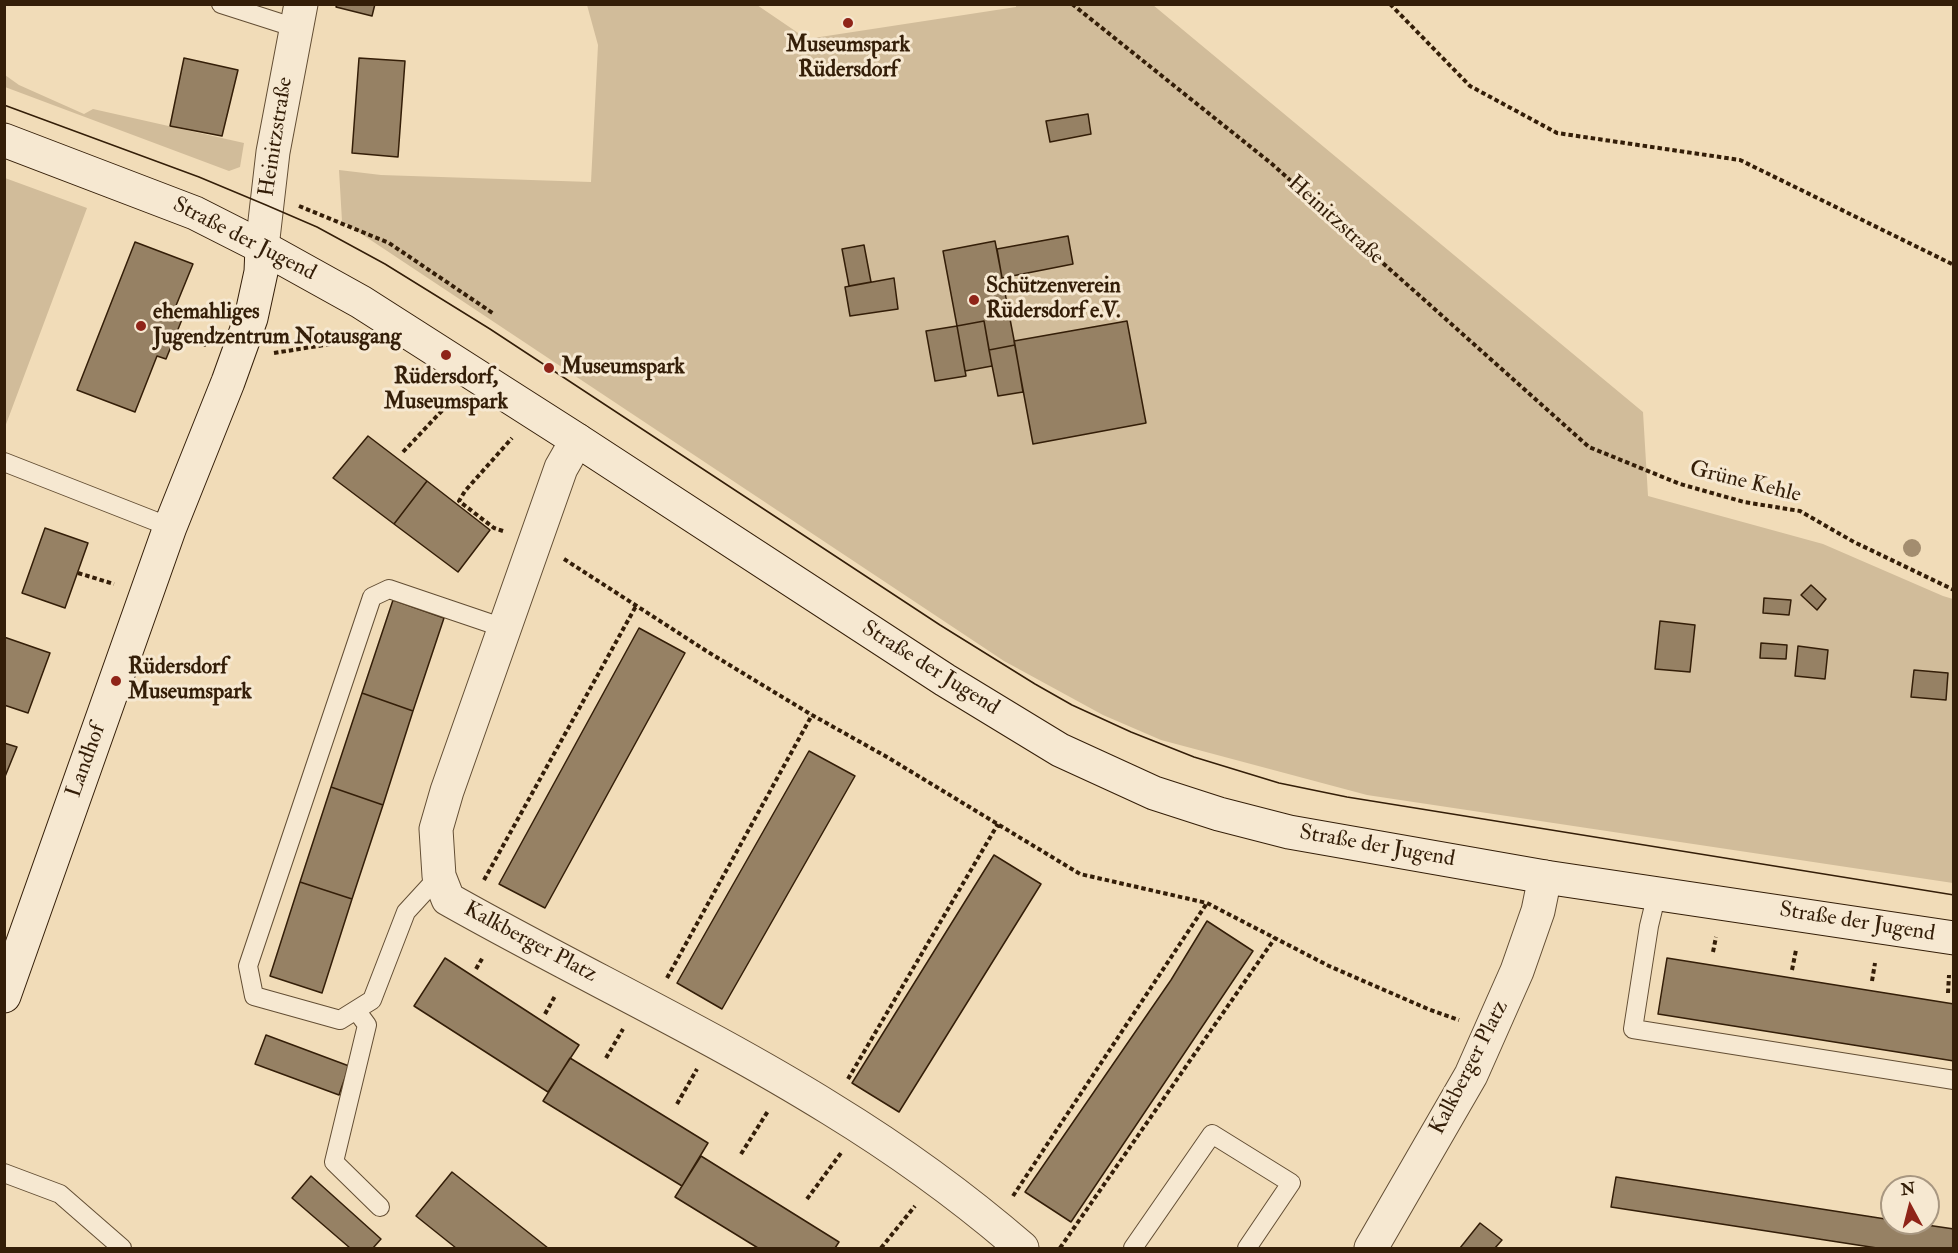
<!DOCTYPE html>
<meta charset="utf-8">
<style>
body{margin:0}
#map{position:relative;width:1958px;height:1253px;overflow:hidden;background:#f1dcb8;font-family:"IM FELL Double Pica",serif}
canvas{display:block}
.frame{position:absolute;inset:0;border:6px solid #341e08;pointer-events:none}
.north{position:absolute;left:1880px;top:1175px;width:60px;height:60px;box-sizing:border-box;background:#f6e8d1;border:2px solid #a89781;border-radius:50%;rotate:353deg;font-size:16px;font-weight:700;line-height:24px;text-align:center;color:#341e08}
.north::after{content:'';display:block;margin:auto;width:21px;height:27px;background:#8f2418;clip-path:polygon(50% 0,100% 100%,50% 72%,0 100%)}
</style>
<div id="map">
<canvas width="1958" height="1253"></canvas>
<div class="frame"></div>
<div class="north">N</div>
</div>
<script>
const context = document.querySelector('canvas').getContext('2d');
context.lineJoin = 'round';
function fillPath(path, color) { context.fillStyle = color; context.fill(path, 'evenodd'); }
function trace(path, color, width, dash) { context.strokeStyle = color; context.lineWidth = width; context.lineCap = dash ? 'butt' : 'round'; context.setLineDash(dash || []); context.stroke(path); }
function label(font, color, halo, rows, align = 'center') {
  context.font = font + ' "IM FELL Double Pica",serif'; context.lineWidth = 6; context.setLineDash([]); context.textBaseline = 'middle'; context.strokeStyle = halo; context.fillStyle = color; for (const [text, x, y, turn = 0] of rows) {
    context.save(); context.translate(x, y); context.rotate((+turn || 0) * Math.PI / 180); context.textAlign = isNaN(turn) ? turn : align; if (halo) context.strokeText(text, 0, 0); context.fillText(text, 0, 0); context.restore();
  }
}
fillPath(new Path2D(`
 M587,5H757L807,39L1016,7V5H1153L1643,412L1648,496L1823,544L1943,596L1953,599V883L1367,795L1161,740L1103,715L1004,661L342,221L339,170L381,175L591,182L598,45Z
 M5,75L19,85L84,114L93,109L244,143L240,167L229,171L5,87Z
 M5,178L87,208L5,427L4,178Z`), '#d1bc9a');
const building = new Path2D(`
 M337,4H375L372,16L336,7Z
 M184,58L238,70L222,136L170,126Z
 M359,58L405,61L398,157L352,153Z
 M1088,114L1091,134L1050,142L1046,121Z
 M1068,236L1073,264L1002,278L997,249Z
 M995,241L1015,345L989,350L984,321L957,326L943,251Z
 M135,242L193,264L173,313L183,317L166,359L157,356L135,412L77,390Z
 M864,245L871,282L849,286L842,249Z
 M894,278L898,309L850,316L845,287Z
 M984,321L992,366L965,371L957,326Z
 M1127,321L1146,423L1033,444L1014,341Z
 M957,326L966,376L935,381L926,331Z
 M1015,345L1023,392L998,396L989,350Z
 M368,436L427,481L394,524L333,478Z
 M427,481L490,530L458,572L394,524Z
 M45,528L88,543L65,608L22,593Z
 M1811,585L1826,599L1817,610L1801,595Z
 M1764,598L1791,600L1789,615L1763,613Z
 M393,600L444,618L413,711L362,693Z
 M1660,621L1695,625L1690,672L1655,669Z
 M639,628L685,653L545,908L499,884Z
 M4,637L50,653L28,713L4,705Z
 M1761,643L1787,645L1786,659L1760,658Z
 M1798,646L1828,650L1825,679L1795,676Z
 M1914,670L1948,673L1946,700L1911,697Z
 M362,693L413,711L383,805L331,787Z
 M4,743L17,747L4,779Z
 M809,751L855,776L722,1009L677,983Z
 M331,787L383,805L352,899L300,882Z
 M994,855L1041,884L899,1112L852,1083Z
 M300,882L352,899L322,993L270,976Z
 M1207,921L1253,951L1071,1222L1025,1192L1171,980Z
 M445,958L579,1045L548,1092L414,1006Z
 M1667,958L1954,1004V1061L1658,1014Z
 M266,1035L349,1066L339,1095L255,1064Z
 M570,1058L708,1143L682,1186L543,1101Z
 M701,1156L839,1242L835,1248H758L675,1197Z
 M452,1172L548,1248H456L416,1216Z
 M311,1176L381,1239L373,1248H350L292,1198Z
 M1616,1177L1892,1220V1223H1913L1954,1229V1248H1877L1611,1207Z
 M1480,1223L1502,1240L1495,1248H1460Z`);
fillPath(building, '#968164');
trace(building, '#341e08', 1.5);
const lane = new Path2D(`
 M221,4L296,28
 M4,462L170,527
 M439,876L406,912L372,1000L340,1020L254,996L248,966L372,597L389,589L504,628
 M1657,893L1649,926L1633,1029L1954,1080
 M356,1010L367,1025L334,1162L380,1207
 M4,1173L60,1194L122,1248
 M1133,1248L1212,1134L1291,1183L1247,1248`);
const street = new Path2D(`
 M262,247L273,152L301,4
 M577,440L561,468L447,791L436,829L439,876L448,899C575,971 707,1032 831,1109C898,1150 963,1197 1022,1248
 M1371,1248L1471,1075L1517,971L1538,911L1545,877`);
const secondary = new Path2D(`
 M4,140L195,213L262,247L361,302L577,440L945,680L1060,750L1154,793L1219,814L1289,832L1545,877L1954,938
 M4,996L170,527L228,382L251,318L261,272L262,247`);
trace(lane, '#634e34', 20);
trace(street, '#634e34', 35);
trace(secondary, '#341e08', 35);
trace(new Path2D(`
 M1072,4L1272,164L1589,447L1680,484L1744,502L1800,511L1854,542L1954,590
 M1390,4L1470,86L1557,133L1740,160L1954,265
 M299,206L389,243L494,314
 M175,336L206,345
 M274,353L356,340
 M403,452L452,400
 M503,531L494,528L459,501L465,491L512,438
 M564,559L708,652L812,715L887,757L1080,874L1207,903L1329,966L1428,1009L1459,1020
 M78,573L114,584
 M484,880L636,606
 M1713,952L1716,937
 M476,969L483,957
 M1792,970L1796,950
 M667,978L812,715
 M1872,981L1875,963
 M1948,993L1949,975
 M545,1014L555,996
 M606,1058L623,1029
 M848,1079L998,824
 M677,1104L697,1069
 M741,1154L768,1111
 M1013,1196L1207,903
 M807,1199L841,1153
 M881,1248L915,1206
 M1060,1248L1275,938`), '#341e08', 4, [4.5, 3]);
trace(lane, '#f6e8d1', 18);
trace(street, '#f6e8d1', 33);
trace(secondary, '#f6e8d1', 33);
trace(new Path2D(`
 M4,105L199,177L266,205L317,227L385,264L490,329L940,625L1035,684L1072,705L1131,732L1194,757L1279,783L1347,797L1954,895`), '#341e08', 1.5);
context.fillStyle = '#a38d6f';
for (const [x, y] of [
 [1912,548]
]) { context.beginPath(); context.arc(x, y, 9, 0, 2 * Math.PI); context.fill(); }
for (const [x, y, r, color] of [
 [848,23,6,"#8f2418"],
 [974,300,6,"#8f2418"],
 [141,326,6,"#8f2418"],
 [446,355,6,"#8f2418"],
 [549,368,6,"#8f2418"],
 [116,681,6,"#8f2418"]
]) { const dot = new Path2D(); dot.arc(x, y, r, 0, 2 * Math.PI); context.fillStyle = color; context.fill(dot); trace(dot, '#f6e8d1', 2); }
label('bold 22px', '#341e08', '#f6e8d1', [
 ["Museumspark",848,46,"center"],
 ["Rüdersdorf",848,71,"center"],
 ["Schützenverein",986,287],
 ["Rüdersdorf e.V.",986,312],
 ["ehemahliges",153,313],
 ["Jugendzentrum Notausgang",153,338],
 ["Museumspark",561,368],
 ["Rüdersdorf,",446,378,"center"],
 ["Museumspark",446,403,"center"],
 ["Rüdersdorf",128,668],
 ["Museumspark",128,693]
], 'left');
label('22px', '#341e08', '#f6e8d1', [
 ["Heinitzstraße",277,137,-81],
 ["Heinitzstraße",1335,221,42],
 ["Straße der Jugend",244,240,27],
 ["Grüne Kehle",1745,483,14],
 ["Straße der Jugend",930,669,32],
 ["Landhof",87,761,-70],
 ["Straße der Jugend",1377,847,10],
 ["Straße der Jugend",1857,923,9],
 ["Kalkberger Platz",530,943,28],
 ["Kalkberger Platz",1470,1068,-63]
]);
</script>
